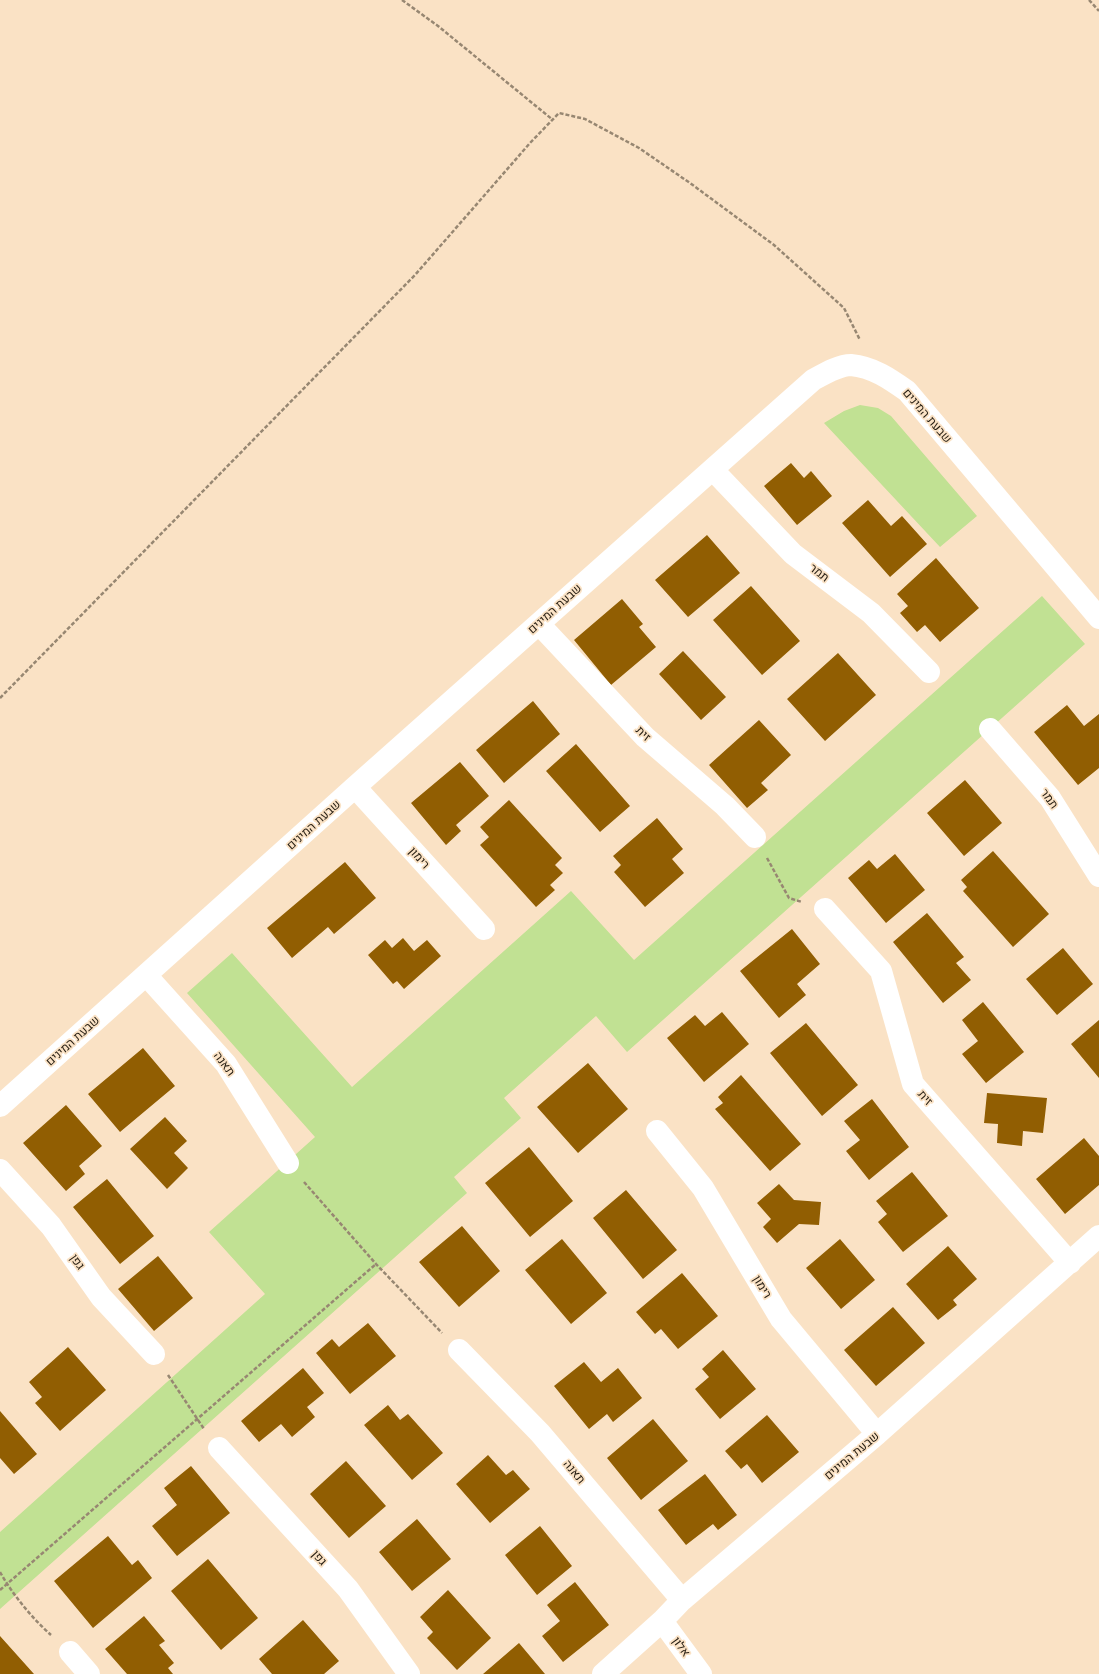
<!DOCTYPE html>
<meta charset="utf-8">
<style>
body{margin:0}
canvas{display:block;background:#fae2c5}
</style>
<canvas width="1099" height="1674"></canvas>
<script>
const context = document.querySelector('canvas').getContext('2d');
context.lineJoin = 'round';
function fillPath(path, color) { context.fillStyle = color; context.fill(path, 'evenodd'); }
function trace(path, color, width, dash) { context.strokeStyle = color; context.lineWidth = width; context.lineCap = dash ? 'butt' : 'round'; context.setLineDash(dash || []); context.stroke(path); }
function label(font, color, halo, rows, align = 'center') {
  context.font = font + ' Montserrat,Heebo,sans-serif'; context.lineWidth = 3.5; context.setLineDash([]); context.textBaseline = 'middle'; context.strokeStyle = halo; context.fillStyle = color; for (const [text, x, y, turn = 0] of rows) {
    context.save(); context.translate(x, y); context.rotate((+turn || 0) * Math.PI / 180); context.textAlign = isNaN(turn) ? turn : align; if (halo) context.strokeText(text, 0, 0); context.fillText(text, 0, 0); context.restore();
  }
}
fillPath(new Path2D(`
 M860,405L878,408L891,416L977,516L940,547L824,423L844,411Z
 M1042,596L1085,644L627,1052L596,1016L504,1098L521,1118L454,1177L467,1193L0,1609V1532L265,1294L209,1232L315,1137L187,993L232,953L352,1087L571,891L634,960Z`), '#c1e193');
fillPath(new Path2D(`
 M791,463L804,478L811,471L832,496L797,525L764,486Z
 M868,500L891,526L902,516L927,544L890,577L842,523Z
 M707,535L740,573L688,617L655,580Z
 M936,558L979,608L940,642L925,625L917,632L900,613L908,606L897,594Z
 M751,586L800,641L762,675L713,620Z
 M622,599L643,624L639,627L656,647L611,685L574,640Z
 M683,651L726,697L701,720L659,674Z
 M838,653L876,695L825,741L787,699Z
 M533,701L560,734L504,783L476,750Z
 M1067,705L1084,726L1099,714V768L1078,785L1034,732Z
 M759,720L791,755L761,783L768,790L747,808L709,765Z
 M576,744L630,806L600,832L546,771Z
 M460,762L489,796L456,825L461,831L446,845L411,803Z
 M965,780L1002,823L964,856L927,813Z
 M509,800L562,858L555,865L563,873L550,885L555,890L536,907L480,845L489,837L480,827Z
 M657,818L683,849L672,859L684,873L645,907L614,872L621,865L613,856Z
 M993,851L1049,914L1013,947L963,891L967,887L961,880Z
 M895,854L925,890L886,923L848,878L869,860L877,869Z
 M345,862L376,898L334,934L328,927L292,958L267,928Z
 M927,913L964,957L956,963L971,980L943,1003L893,942Z
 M792,929L820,964L797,984L806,995L779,1018L740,971Z
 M403,938L414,951L427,940L441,956L404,989L397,981L393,984L368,955L385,940L392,948Z
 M1063,948L1093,984L1057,1015L1026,979Z
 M983,1002L1024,1052L986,1083L962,1054L978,1041L962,1020Z
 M722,1012L749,1044L704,1082L667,1038L695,1015L705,1026Z
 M1099,1020V1078L1071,1044Z
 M806,1023L858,1085L822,1116L770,1053Z
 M143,1048L175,1086L120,1132L88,1094Z
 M588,1063L628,1109L578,1153L537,1107Z
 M741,1075L801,1144L770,1171L715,1109L723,1103L718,1097Z
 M987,1093L1047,1098L1043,1133L1023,1131L1022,1146L997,1143L998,1124L984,1123Z
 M872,1099L909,1147L869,1180L846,1151L860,1140L844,1121Z
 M66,1105L102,1146L79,1166L85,1174L66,1191L23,1143Z
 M165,1117L187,1141L174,1153L188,1168L167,1189L130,1149Z
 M1084,1138L1099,1156V1185L1065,1214L1036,1179Z
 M529,1147L573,1201L530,1237L485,1183Z
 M912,1172L948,1216L903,1252L878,1222L887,1214L876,1201Z
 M107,1179L154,1236L120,1264L73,1207Z
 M779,1184L794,1200L821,1202L819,1225L799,1224L777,1243L763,1227L771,1219L757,1203Z
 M626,1190L677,1250L643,1279L593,1218Z
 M462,1226L500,1271L459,1307L419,1262Z
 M562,1239L607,1293L571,1324L525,1270Z
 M840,1239L875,1280L841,1309L806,1268Z
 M948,1246L977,1279L953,1300L957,1305L938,1320L906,1284Z
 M158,1256L193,1298L154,1331L118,1289Z
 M682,1273L718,1316L678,1349L661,1329L655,1334L636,1312Z
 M893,1307L925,1343L876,1386L844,1350Z
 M368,1323L396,1356L350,1394L316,1353L332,1339L339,1347Z
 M68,1347L106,1390L60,1431L35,1403L42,1397L29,1382Z
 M723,1350L756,1389L720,1419L695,1389L709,1377L702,1369Z
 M584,1362L601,1382L618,1368L642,1398L613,1422L607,1414L589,1429L554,1386Z
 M303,1368L324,1393L307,1407L315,1417L292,1437L281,1424L259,1442L241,1421Z
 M388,1405L400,1420L408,1414L443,1453L412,1480L364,1425Z
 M0,1411L37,1454L14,1474L0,1458Z
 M767,1415L799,1452L762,1483L747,1464L741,1469L725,1451Z
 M653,1419L688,1461L641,1500L607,1458Z
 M488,1455L506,1475L513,1470L530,1489L490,1523L456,1484Z
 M346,1461L386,1506L349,1538L310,1494Z
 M191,1466L230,1513L177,1556L152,1526L177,1505L164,1488Z
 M705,1474L737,1515L718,1530L713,1524L686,1545L658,1510Z
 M417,1519L451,1559L412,1591L379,1552Z
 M540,1526L572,1566L537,1595L505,1555Z
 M108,1536L132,1565L138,1560L152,1578L93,1628L54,1581Z
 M208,1559L258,1618L221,1650L171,1591Z
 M575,1582L609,1625L563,1662L542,1636L560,1621L547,1605Z
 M448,1590L491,1638L457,1670L427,1638L433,1632L420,1617Z
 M144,1616L165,1641L159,1645L174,1663L168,1668L173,1674H127L105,1649Z
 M303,1620L339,1661L324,1674H272L259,1659Z
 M0,1636L34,1674H0Z
 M519,1643L545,1674H483Z`), '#915e02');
trace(new Path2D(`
 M402,0L438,26L553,120
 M1089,0L1099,11
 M0,698L415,275L530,143L559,113L585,119L639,148L690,183L774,245L844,308L860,340
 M767,858L789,898L802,902
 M304,1182L376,1264L442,1333
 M168,1375L204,1429
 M0,1572C13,1595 31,1617 51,1635
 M0,1590L376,1264`), '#978772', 2.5, [4, 2]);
trace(new Path2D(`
 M713,470L793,554L871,613L929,672
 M539,624L645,737L725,806L755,837
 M990,729L1050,798L1099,876
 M355,787L484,929
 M825,909L881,971L913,1084L1070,1263
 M146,975L226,1064L288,1163
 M0,1106L355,787L813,380C824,374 839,365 851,365C873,367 890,379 907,391L1099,618
 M657,1131L703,1188L781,1319L877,1434
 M0,1170L51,1226L101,1297L154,1354
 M459,1350L540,1433L682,1600
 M219,1448L348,1589L409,1674
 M662,1621L701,1674
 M70,1652L89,1674
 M603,1674L662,1621L682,1600L877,1434L1099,1236`), '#fff', 22);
label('12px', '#241c11', '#fae2c5', [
 ["שבעת המינים",927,416,49],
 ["תמר",819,573,37],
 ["שבעת המינים",555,609,-42],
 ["זית",643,734,45],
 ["תמר",1049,799,54],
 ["שבעת המינים",314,825,-42],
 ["רימון",419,858,48],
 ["שבעת המינים",73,1041,-42],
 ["תאנה",224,1064,53],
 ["זית",925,1098,49],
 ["גפן",77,1262,55],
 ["רימון",762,1287,59],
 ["שבעת המינים",852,1456,-40],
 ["תאנה",574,1472,50],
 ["גפן",319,1558,48],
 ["אלון",681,1647,54]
]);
</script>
